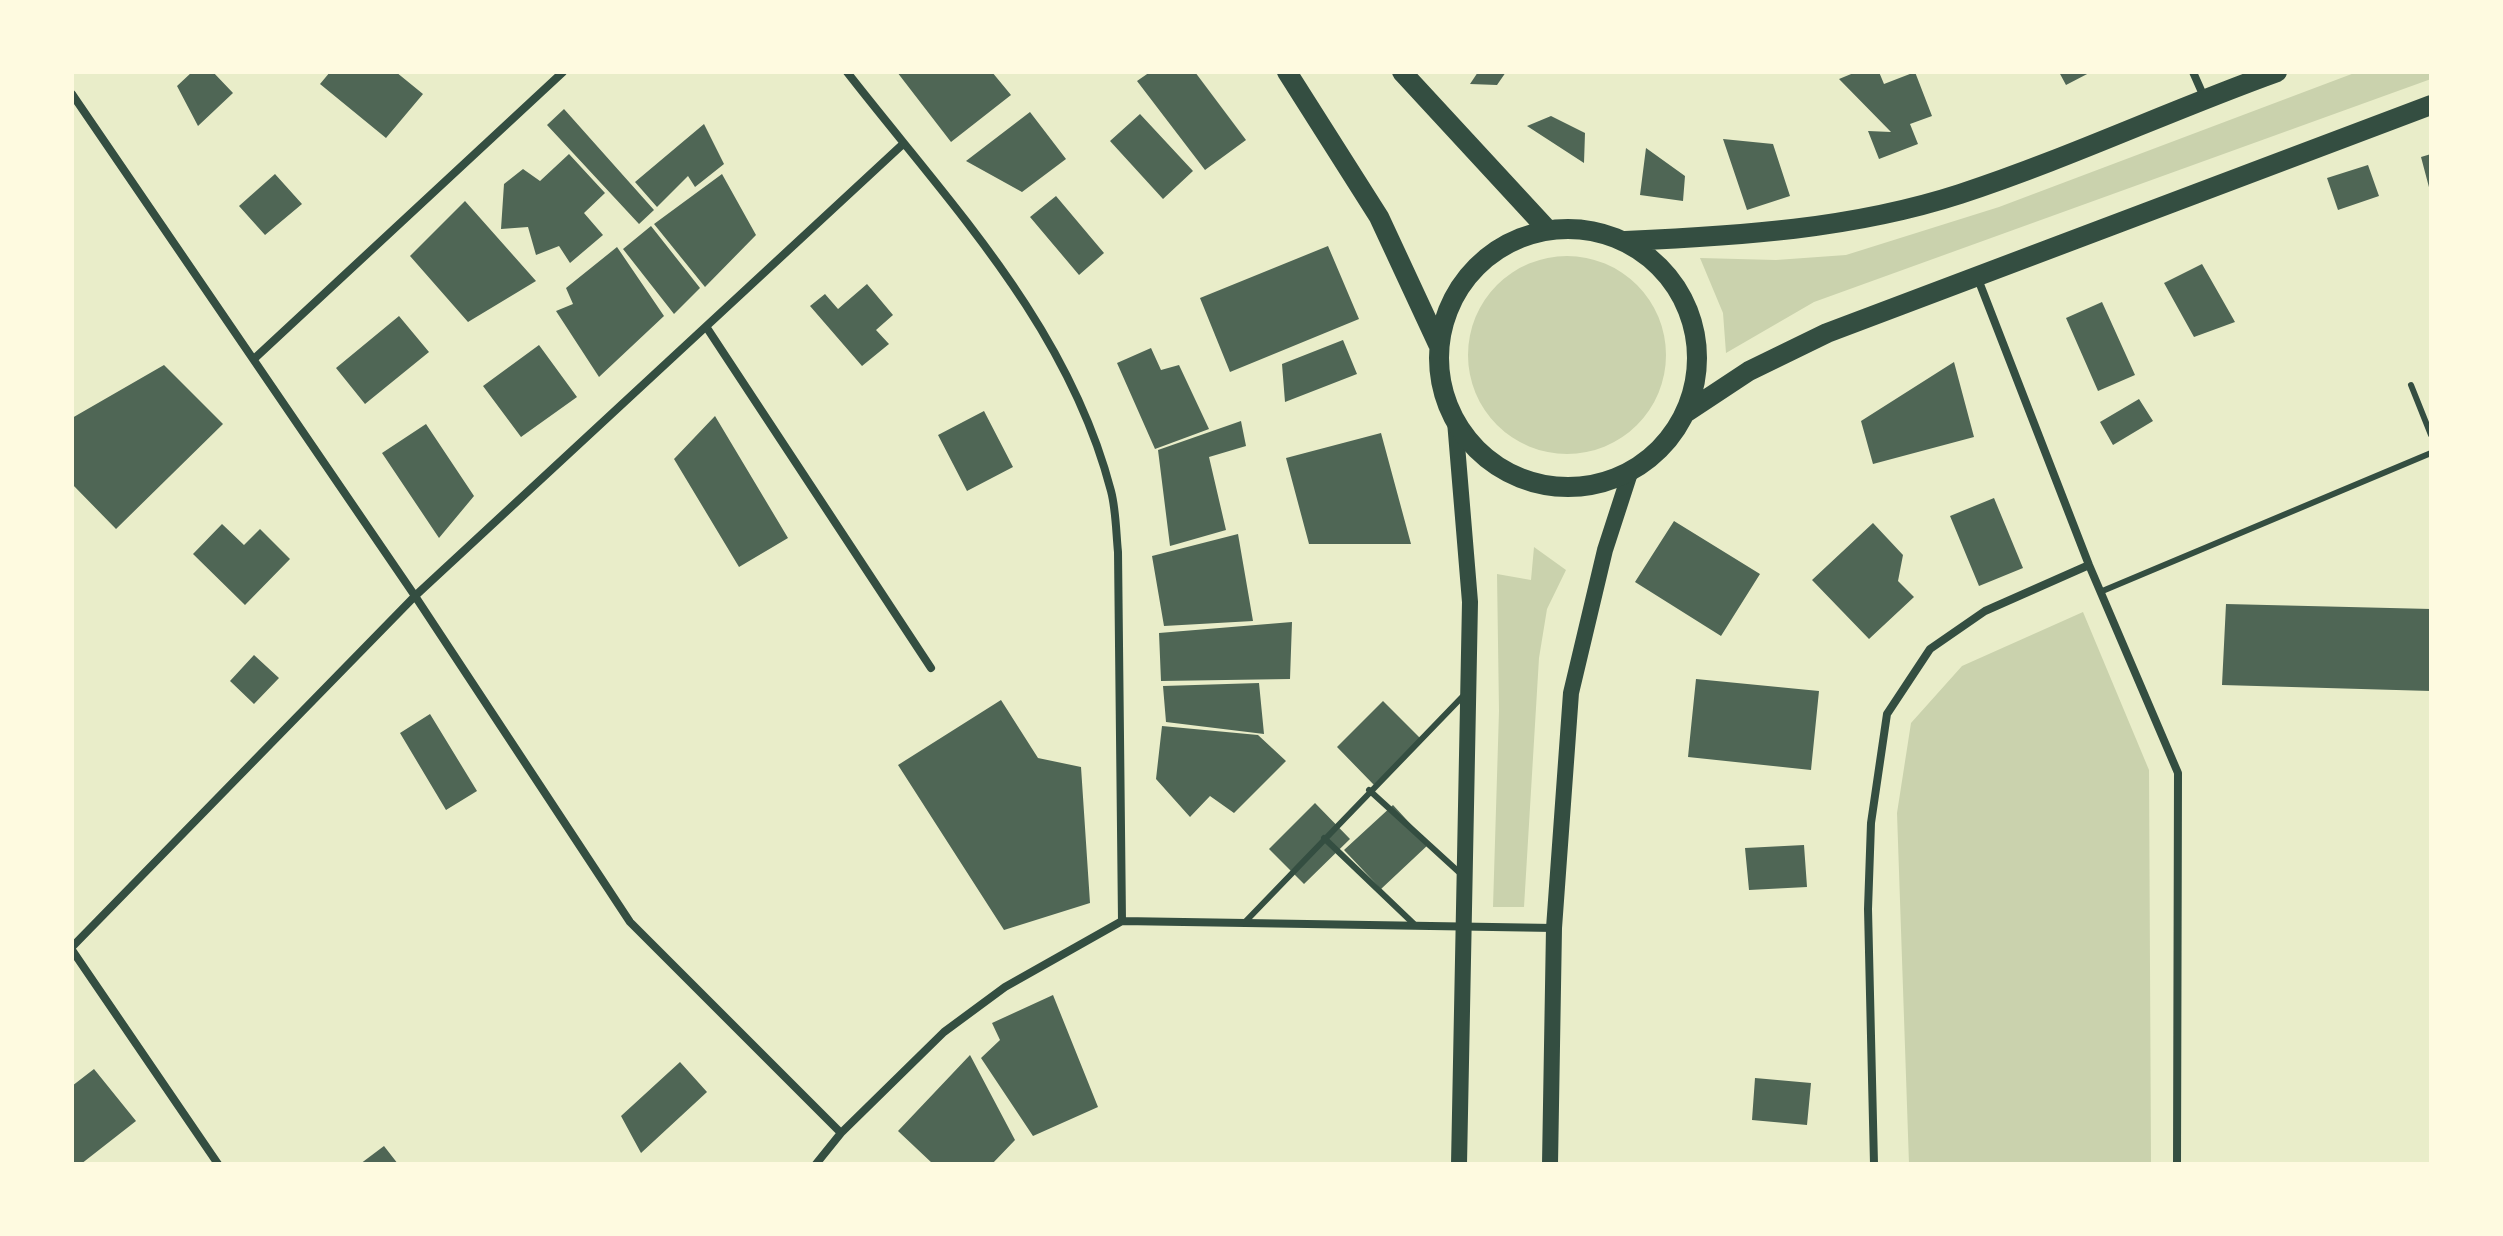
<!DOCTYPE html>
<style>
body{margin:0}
#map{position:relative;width:2503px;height:1236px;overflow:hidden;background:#e9edc9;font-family:Montserrat,sans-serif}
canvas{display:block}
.frame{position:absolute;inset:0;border:74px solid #fefae0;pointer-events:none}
</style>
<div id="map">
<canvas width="2503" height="1236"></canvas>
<div class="frame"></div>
</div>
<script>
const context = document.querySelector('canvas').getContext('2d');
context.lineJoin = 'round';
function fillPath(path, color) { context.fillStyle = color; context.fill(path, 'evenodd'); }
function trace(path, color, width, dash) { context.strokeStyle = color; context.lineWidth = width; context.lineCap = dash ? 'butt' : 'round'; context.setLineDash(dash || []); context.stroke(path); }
fillPath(new Path2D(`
 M2357,72H2431V79L1814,302L1726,353L1723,313L1700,258L1776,260L1846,255L1999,207Z
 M1468 355a99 99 0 1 1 198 0a99 99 0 1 1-198 0Z
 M1534,547L1566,570L1547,609L1539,658L1524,907H1493L1499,711L1497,574L1531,580Z
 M2083,612L2149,770L2151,1164H1909L1897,813L1911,723L1962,666Z`), '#cad2ad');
fillPath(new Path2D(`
 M192,72H213L233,93L198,126L177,86Z
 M330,72H396L423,94L386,138L320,84Z
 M897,72H992L1011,95L951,142Z
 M1150,72H1195L1246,140L1205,170L1137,81Z
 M1478,72H1506L1497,85L1470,84Z
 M1856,72H1879L1884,84L1915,72L1932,116L1910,124L1918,144L1879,159L1868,131L1891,132L1839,79Z
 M2059,72H2091L2066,85Z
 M564,109L654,210L639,224L547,125Z
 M1030,112L1066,159L1022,192L966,161Z
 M1140,114L1193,171L1163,199L1110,141Z
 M1551,116L1585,133L1584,163L1527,126Z
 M704,124L724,164L695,187L688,176L657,207L635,182Z
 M1723,139L1773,144L1790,196L1747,210Z
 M1646,148L1685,176L1683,201L1640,195Z
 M569,154L605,193L584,213L603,235L570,263L559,246L536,255L528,227L501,229L504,184L523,169L540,181Z
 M2431,154V191H2430L2421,157Z
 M2368,165L2379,196L2338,210L2327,178Z
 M275,174L302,204L265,235L239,206Z
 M722,174L756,235L705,287L654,224Z
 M1056,196L1104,253L1079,275L1030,217Z
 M465,201L536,281L468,322L410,256Z
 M651,226L700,288L674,314L623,249Z
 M1328,246L1359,319L1230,372L1200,298Z
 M617,247L664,316L599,377L556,311L573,304L566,288Z
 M2202,264L2235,322L2194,337L2164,283Z
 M867,284L893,315L876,330L889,344L862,366L810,306L825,294L838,309Z
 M2102,302L2135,375L2098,391L2066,318Z
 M399,316L429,352L365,404L336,368Z
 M1343,340L1357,374L1285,402L1282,364Z
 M539,345L577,397L521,437L483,386Z
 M1151,348L1161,370L1179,365L1209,429L1155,449L1117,363Z
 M1954,362L1974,437L1873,464L1861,421Z
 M164,365L223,424L116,529L72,484V418Z
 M2139,399L2153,421L2113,445L2100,422Z
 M984,411L1013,467L967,491L938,435Z
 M715,416L788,538L739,567L674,459Z
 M1241,421L1246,446L1209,457L1226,530L1170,546L1158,450Z
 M426,424L474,496L439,538L382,453Z
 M1381,433L1411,544H1309L1286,458Z
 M1994,498L2023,568L1979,586L1950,516Z
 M1674,521L1760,574L1721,636L1635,582Z
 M1873,523L1903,555L1898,581L1914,597L1869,639L1812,580Z
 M222,524L244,545L260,529L290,559L245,605L193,554Z
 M1238,534L1253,621L1164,626L1152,556Z
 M2226,604L2431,609V691L2222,685Z
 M1292,622L1290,679L1161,681L1159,633Z
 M254,655L279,678L254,704L230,681Z
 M1696,679L1819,691L1811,770L1688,757Z
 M1259,683L1264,734L1166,722L1163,686Z
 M1001,700L1038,758L1081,767L1090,903L1004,930L898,765Z
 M1383,701L1421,739L1374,785L1337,747Z
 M430,714L477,791L446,810L400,733Z
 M1162,726L1258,735L1286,761L1234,813L1210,796L1190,817L1156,779Z
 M1315,803L1350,839L1304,884L1269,849Z
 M1393,805L1429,844L1381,889L1344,850Z
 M1804,845L1807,887L1749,890L1745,848Z
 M1053,995L1098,1107L1033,1136L981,1058L1000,1040L992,1023Z
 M970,1055L1015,1140L992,1164H933L898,1131Z
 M680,1062L707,1092L641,1153L621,1116Z
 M94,1069L136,1121L81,1164H72V1086Z
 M1755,1078L1811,1083L1807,1125L1752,1120Z
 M384,1146L398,1164H360Z`), '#4f6655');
trace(new Path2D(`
 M2411,385L2431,435
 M2100,592L2431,453
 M1369,790L1461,874
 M1324,838L1415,925
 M1246,921L1465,694`), '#344e41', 6);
trace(new Path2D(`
 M847,72C949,203 1068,325 1111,491C1116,510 1116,532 1118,552L1122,921
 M2193,72L2204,97
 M72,94L415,596L630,922L841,1133
 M1978,279L2089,565L2178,773L2177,1164
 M707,328L931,668
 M255,358L563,72
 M72,947L415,596L903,144
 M72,950L218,1164
 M816,1164L841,1133L944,1032L1005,987L1122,921L1554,928
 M1874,1164L1868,909L1871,823L1887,714L1930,649L1985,611L2089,565`), '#344e41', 8);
trace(new Path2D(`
 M1455,421L1470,602L1459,1164
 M1550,1164L1554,928L1571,693L1605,550L1630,473`), '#344e41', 16);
trace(new Path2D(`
 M1287,72L1379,217L1438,344
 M1402,72L1547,229
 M1439 358a129 129 0 1 1 258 0a129 129 0 1 1-258 0Z
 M1625,241C1738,236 1852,229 1960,194C2067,159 2171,110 2277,72
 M1687,412L1749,371L1827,333L2431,105`), '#344e41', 20);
</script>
